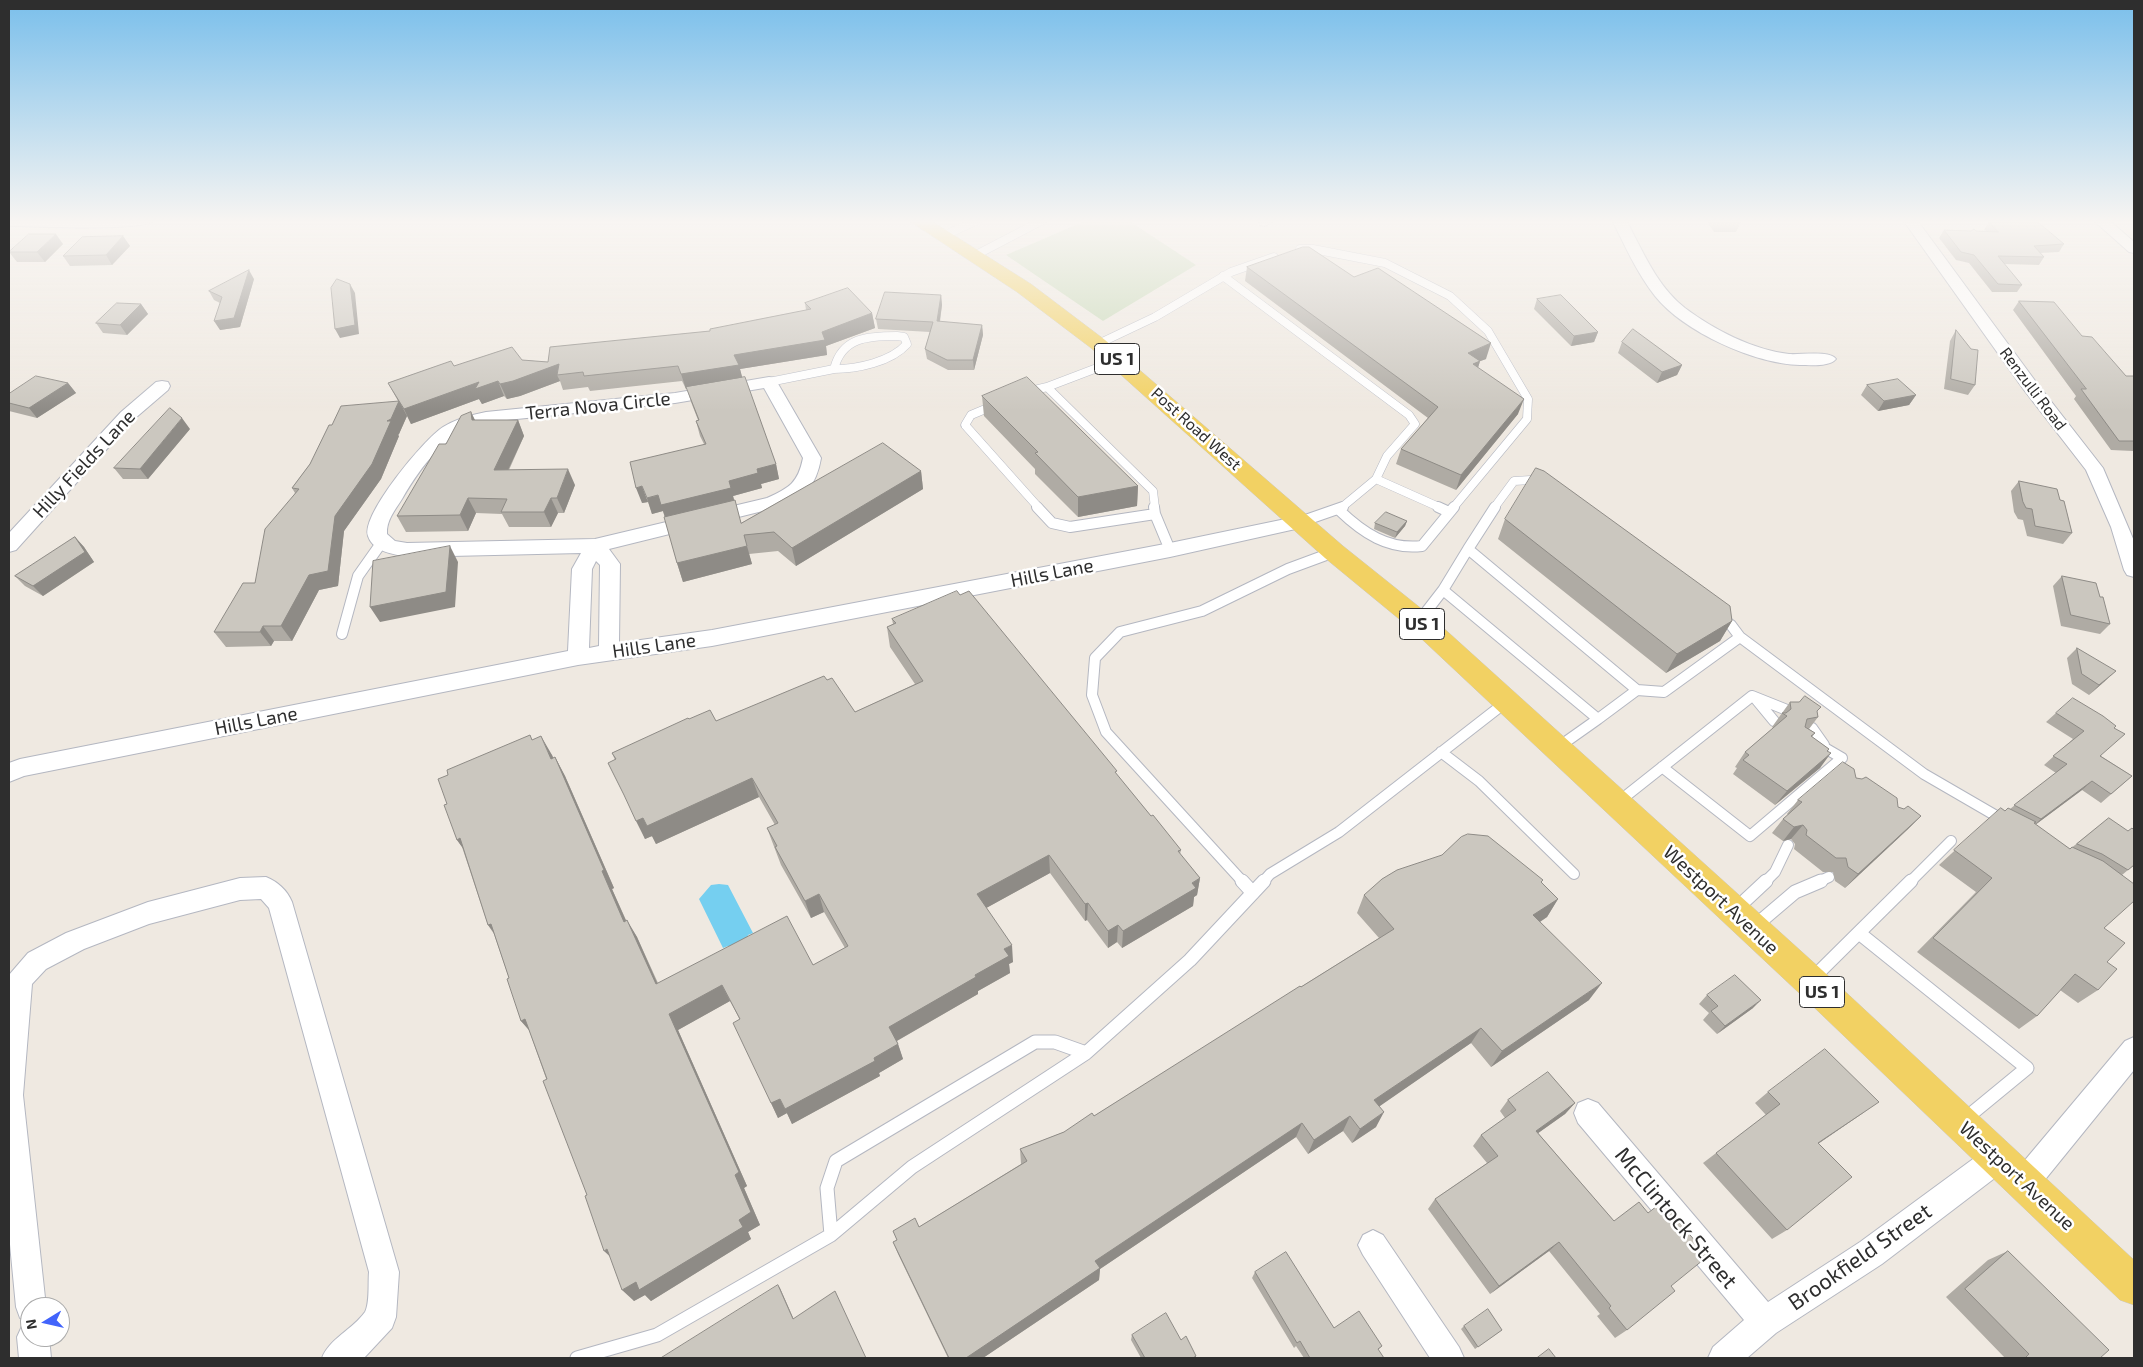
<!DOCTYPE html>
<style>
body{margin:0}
#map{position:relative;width:2143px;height:1367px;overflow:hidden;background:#efe9e1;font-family:"Exo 2",sans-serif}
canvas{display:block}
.frame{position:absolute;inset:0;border:10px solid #2e2e2e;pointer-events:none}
.north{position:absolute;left:20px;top:1297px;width:50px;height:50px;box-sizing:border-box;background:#fff;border:1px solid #ababab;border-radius:50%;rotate:261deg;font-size:14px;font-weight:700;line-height:20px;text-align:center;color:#2e2e2e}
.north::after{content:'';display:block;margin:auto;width:18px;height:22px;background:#4264fb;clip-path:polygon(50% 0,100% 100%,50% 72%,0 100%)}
</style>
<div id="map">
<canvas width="2143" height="1367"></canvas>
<div class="frame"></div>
<div class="north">N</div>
</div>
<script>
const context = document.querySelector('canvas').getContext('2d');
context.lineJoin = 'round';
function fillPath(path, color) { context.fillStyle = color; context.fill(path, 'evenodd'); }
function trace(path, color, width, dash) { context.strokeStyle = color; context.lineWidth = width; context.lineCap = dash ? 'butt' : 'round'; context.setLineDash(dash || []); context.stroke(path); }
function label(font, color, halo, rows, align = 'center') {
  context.font = font + ' "Exo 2",sans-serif'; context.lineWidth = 5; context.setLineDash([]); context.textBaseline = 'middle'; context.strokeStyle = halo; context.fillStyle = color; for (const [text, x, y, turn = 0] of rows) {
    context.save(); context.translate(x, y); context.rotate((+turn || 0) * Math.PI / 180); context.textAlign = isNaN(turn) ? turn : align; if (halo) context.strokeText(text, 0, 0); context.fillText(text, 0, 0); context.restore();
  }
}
fillPath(new Path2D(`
 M1087,220H1128L1196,265L1103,321L1006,255Z`), '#c8d9b8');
fillPath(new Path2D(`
 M719,884L728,885L753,933L748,935L747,941L733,948L728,946L723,948L699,899L711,885Z`), '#75cff0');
const serviceFar2 = new Path2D(`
 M943,236L978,220
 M1300,249H1313L1385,263L1450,296L1488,331L1528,399L1527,419L1453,508
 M974,256L1043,220
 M1223,276L1409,415L1415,424L1387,456L1376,479
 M897,336L904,337L907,344C891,362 857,369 834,369C842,337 868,336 897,336Z
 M1098,344L1155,317L1231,272L1274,257
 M769,382L834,369
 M1047,387L1118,360
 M1026,392L1047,387L1153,491L1155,508
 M995,405L971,415L965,425L1039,508
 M1341,508L1376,479L1441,508
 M1494,508L1514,481L1531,480L1540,486`);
const serviceFar1 = new Path2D(`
 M1037,507L1052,523L1070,527L1155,514
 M1154,507L1155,514L1170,550
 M1438,507L1449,512
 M1339,510C1363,533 1388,550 1422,546L1454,507
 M1300,522L1343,507
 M1468,549L1495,507
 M1443,590L1468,549L1637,690L1598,719
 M1419,621L1443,590L1598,719L1557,748
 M342,634L358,576L382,542
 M1740,637L1924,774L2005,821
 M1637,690L1664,692L1740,637L1731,625L1720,617
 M1752,696L1787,710
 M1755,698L1774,721
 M1812,728L1824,745
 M1441,752L1479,781L1574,874
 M1662,767L1750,836L1842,758L1818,744
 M1617,803L1752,696
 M1243,882L1106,732L1092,695L1095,658L1120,632L1202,611L1288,569L1334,552
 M1263,882L1270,874L1339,832L1506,702
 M1765,882L1775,872L1788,845
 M1818,882L1829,877
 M1910,882L1951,841`);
const service = new Path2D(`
 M1242,881L1253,893
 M1736,909L1766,881
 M1755,926L1795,892L1821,881
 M1859,933L2027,1068L1965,1119
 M1812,979L1911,881
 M831,1235L827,1188L836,1161L1035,1042H1055L1086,1053
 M577,1358L657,1335L831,1235L912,1167L1086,1053L1190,960L1264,881`);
const minor = new Path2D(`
 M9,220H155C146,232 30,226 9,226Z
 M1259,220H1275L1265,226L1260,225Z
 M1612,220H1626C1643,251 1656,285 1685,308C1713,329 1753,350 1789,354C1800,355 1830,350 1836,359C1830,367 1810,365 1800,365C1755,364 1684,332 1655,296C1637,273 1625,246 1612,220Z
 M1903,220H1917L2036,382L2103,468L2134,541V577L2127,575L2124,570L2111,527L2086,470L2024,390Z
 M2093,220H2109L2134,242V253L2129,252Z
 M769,377L775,378L777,382L821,458C816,487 805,496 779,507L609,549L620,564L619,643L712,630L1170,543L1300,516L1307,517L1309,522L1307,527L1300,528L1170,557L712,646L578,665L24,776L9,782V763L20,759L568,651L572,569L581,553L407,557C394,554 373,552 368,536C361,515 424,439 443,427C456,419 471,415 486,412L675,393ZM764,388L803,458C798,483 789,488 767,498L595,539L407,543L395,541L387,534C386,521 395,510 402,499C423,463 445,434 487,422L675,403ZM596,561L600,565L599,646L589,648L592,569Z
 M162,381L168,382L170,386L168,390L133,420L16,550L9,552V533L121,412L156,382Z
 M266,877C278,882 287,890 292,902L399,1272L396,1317L392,1328L364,1358H322C329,1339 353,1329 365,1312C370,1303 368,1282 369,1272L269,908L261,899L240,900L149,924L84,949L46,969L32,984L23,1095L46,1307H30V1322L20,1318L16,1307L9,1234V975L28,953L66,933L148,902L240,878Z
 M2134,1037V1070L2035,1192L2025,1196L2015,1192L2011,1182L2015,1172L2125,1041Z
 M1588,1099L1598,1103L1768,1302L1860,1242L1988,1148L1998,1144L2008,1148L2012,1158L2008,1168L1882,1264L1776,1333L1747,1358H1708L1713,1347L1744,1320L1578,1123L1574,1113L1578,1103Z
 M1373,1230L1383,1235L1459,1347L1464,1358H1430L1363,1255L1358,1245L1363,1235Z
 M30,1323V1337H49L51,1358H19L17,1337L22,1326Z`);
const primary = new Path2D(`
 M908,220H930L1031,284L1105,340L1343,546L1428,614L1822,970L2134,1260V1305L2120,1300L1798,992L1410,628L1325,558L1091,348L1017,292Z`);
trace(serviceFar2, '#b4b7c1', 9);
trace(serviceFar1, '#b4b7c1', 12);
trace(service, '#b4b7c1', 15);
trace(minor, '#b4b7c1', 2);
trace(primary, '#c9c9c9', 1);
trace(serviceFar2, '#fff', 8);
trace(serviceFar1, '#fff', 10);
trace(service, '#fff', 13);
fillPath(minor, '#fff');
fillPath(primary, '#f2d163');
fillPath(new Path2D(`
 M1706,220H1739L1741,222L1736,232H1714Z
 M1989,222L2064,244L2059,252L2040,253L2044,257L2039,265L2004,264L2022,285L2017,292H1992L1969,263L1956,260L1939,238L1944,230L1986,231L1984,230Z
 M123,236L130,246L112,265L70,266L63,256Z
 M63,244L45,262H17L9,252Z
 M1247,267L1354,277L1486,359L1480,361L1478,368L1518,414L1456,490L1396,464L1401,449L1428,418L1245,281Z
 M254,279L240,327L220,330V303L214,300L209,291Z
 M941,295L942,305L940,322L982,325L983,335L974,370H948L927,359L925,349L930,332L878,329L876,319Z
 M1537,299L1598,332L1594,342L1571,346L1534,309Z
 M2019,301L2082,336L2126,376H2134V453L2133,451L2111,450L2074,399L2076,396L2013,310Z
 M805,303L872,313L875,328L826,346L827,355L740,369L742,378L776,464L779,479L761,484L762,488L733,496L741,523L921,471L923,489L796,566L778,551L749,554L752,564L683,582L677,563L663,511L652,514L648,502L642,503L704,444L700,436L696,421L698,420L691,402L687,389H686L682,381L590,391L588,387L563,390L560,381L520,396L507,399L504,396L482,404L479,399L411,424L407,416L399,434L398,435L399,436L381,479L344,531L338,586L319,590L292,641H274L271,646L226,647L214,632L255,583L295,493L292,488L310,464L332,425L398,401L388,383L454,366L522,360L548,362L710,331L806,310Z
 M141,304L148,314L127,335L103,333L96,323Z
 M1956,330L1975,385L1968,395L1944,389L1950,341Z
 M1622,342L1682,365L1677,375L1657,383L1618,353Z
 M68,383L76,393L37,418L9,411V394Z
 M1867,385L1916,395L1909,405L1878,411L1861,395Z
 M982,396L1138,486L1137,506L1078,517L1035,474V469L984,416Z
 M471,412L475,420H518L524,436L509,470L575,485L564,513H558L551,527H509L502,514L476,513L468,531L406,532L397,516L446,444Z
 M190,429L148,479H123L114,468Z
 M2019,481L2060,500L2072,533L2063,544L2027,536L2023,520L2018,519L2014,512L2011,491Z
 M1505,519L1732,621L1720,641L1666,673L1498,539Z
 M1407,521L1405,526L1395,538L1374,529L1375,523Z
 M75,537L84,547L94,562L43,596L25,586L15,576Z
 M2062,576L2110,624L2100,634L2061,626L2053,586Z
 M892,619L1116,774L1151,816L1181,850L1180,854L1200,878L1197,895L1194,897L1193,906L1122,948L1117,942L1108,948L1087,920L1085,921L1050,873L986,908L1013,962L1009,964L1010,973L978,991V994L897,1041L903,1059L879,1073L880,1076L792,1124L787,1113L778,1118L771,1103L740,1020L730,1001L678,1030L747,1186L744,1188L760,1225L748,1232L751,1239L651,1301L645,1295L634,1301L587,1195L529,1030L521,1021L509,978L494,934L488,925L462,847L457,840L447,804L448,775L530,735L532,740L552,755L553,758L555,757L565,776L614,888L612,889L626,920L637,937L658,983L813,965L845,948L824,912L811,918L781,865L767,828L775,825L759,797L656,844L652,836L645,839L615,760L612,753L689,719L716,721L827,680L855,712L915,684L890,647L887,627L893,624Z
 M2077,648L2105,681L2089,695L2072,684L2067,658Z
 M1790,702L1817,712L1818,717L1809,729L1815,733L1812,737L1829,749L1820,768L1775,805L1733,774L1737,768L1735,767L1745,752L1773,728L1772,727Z
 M2056,713L2114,728L2101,756L2132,776L2101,803L2082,790L2035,825L2070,849L2109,818L2134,865L2122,875L2104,928L2107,962L2098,990L2078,1003L2060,990L2037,1016L2019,1029L1917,952L1976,892L1939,865L2001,808L2005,811L2010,809L2056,773L2044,765L2073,739L2046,722Z
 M1856,778L1898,807L1921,816L1907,830L1845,888L1835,881L1833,872H1823L1794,849L1795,844L1791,839L1783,841L1772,833L1783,819L1788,815L1787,814L1798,800Z
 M1542,883L1558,899L1547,917L1540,922L1589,1000L1491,1067L1471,1043L1379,1106L1376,1127L1352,1143L1343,1131L1308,1154L1296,1137L1100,1269L1099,1280L983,1358H948L898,1254L893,1242L897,1240L893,1231L919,1227L1021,1164L1020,1149L1064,1132L1094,1116L1379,938L1357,913L1364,895Z
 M1707,995L1753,1008L1717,1034L1703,1020L1709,1013L1699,1004Z
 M1768,1092L1863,1113L1818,1144L1787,1230L1772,1239L1703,1163L1766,1115L1755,1103Z
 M1508,1100L1575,1103L1565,1114L1538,1133L1614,1221L1671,1286L1627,1330L1615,1338L1597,1316L1600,1314L1549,1251L1490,1294L1428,1209L1435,1199L1487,1163L1473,1146L1481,1135L1505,1118L1500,1111Z
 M2008,1251L2100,1358H2005L1946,1297L1988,1260Z
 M1255,1272L1334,1328L1382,1346L1378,1350L1384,1358H1304L1296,1346L1294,1348L1252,1278Z
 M1464,1326L1502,1330L1475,1349L1461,1329Z
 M1132,1335L1181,1340L1196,1356L1195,1358H1141L1131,1340Z`), '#afaba4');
fillPath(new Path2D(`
 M56,234L63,244L45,262L37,252Z
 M123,236L130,246L112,265L106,255Z
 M249,270L254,279L240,327L220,330L214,321Z
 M350,284L355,293L359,334L340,338L335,329Z
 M941,295L942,305L938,332L937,321Z
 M141,304L148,314L127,335L120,325Z
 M872,313L875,328L826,346L827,355L740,369L743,380L686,389L681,374L734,355L822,332Z
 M982,325L983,335L974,370L973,360Z
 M1598,332L1594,342L1571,346L1574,336Z
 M1491,343L1486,359L1478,362L1480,361L1475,377L1468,353Z
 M559,364L557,375L560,381L520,396L507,399L500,384Z
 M1682,365L1677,375L1657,383L1662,372Z
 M498,381L504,396L482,404L479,399L411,424L404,409L479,382Z
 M68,383L76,393L37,418L29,408Z
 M1916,395L1909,405L1878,411L1884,401Z
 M1524,399L1518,414L1456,490L1461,475Z
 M399,401L407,416L399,434L398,435L399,436L381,479L344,531L338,586L319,590L292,641L281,626L335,516L387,421Z
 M471,412L478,427L472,420Z
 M182,418L190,429L148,479L140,469Z
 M518,420L524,436L501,485L494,470Z
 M776,464L779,479L761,484L762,488L733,496L735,504L666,520L663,511L652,514L647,498L729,481L757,469Z
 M568,469L575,485L564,513L557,498Z
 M921,471L923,489L796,566L792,548Z
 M642,486L648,502L642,503L636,488Z
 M1138,486L1137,506L1078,517V497Z
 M468,498L476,513L468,531L460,515Z
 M551,498L558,513L551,527L544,512Z
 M1407,521L1405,526L1395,538L1397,532Z
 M75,537L84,547L94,562L43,596L33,586Z
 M450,546L458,562L455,607L380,622L370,607Z
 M747,546L752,564L683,582L677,563Z
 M1732,621L1720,641L1666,673L1677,654Z
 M263,626L274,641L271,646L260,632Z
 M2116,671L2105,681L2089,695L2099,685Z
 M541,736L552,755L562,778L551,759Z
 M1831,753L1820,768L1775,805L1787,791Z
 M555,757L565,776L614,888L612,889L634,939L624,922L602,871Z
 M752,778L759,797L656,844L647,826Z
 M2092,781L2082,790L2031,828L2041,819Z
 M1921,816L1907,830L1845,888L1858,874Z
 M643,818L652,836L645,839L636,821Z
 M1803,825L1791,839L1783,841L1794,827Z
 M460,838L470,858L457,840Z
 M1049,855L1050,873L979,912L977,894Z
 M1200,878L1197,895L1194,897L1193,906L1122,948L1123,931Z
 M819,894L824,912L811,918L805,901Z
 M1558,899L1547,917L1523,933L1533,915Z
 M1088,903L1087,920L1085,921V904Z
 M627,920L637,937L665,1001L656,984Z
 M491,924L501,942L488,925Z
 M1118,925L1117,942L1108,948V931Z
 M1012,945L1013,962L1009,964L1010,973L978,991V994L893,1043L889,1027L975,975L1004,949Z
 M1602,983L1589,1000L1491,1067L1502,1051Z
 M722,985L730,1001L678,1030L747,1186L744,1188L760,1225L748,1232L751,1239L651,1301L645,1295L634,1301L622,1290L739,1220L669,1014Z
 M1761,1000L1753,1008L1717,1034L1725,1026Z
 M525,1019L535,1037L521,1021Z
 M1481,1028L1471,1043L1367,1115L1374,1100Z
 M898,1044L903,1059L879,1073L880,1076L792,1124L785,1109Z
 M780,1099L787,1113L778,1118L771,1103Z
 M1879,1102L1863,1113L1803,1154L1818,1143Z
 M1575,1103L1565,1114L1527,1141L1536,1131Z
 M1384,1112L1376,1127L1352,1143L1360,1129Z
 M1350,1116L1343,1131L1308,1154L1314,1140Z
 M1302,1123L1296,1137L1100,1269L1099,1280L983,1358H966L1095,1261Z
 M1559,1242L1549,1251L1490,1294L1499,1286Z
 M607,1249L617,1263L604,1251Z
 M778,1285L780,1288L795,1322L793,1319Z`), '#8e8b86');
const building = new Path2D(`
 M1717,220H1739L1741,222H1718Z
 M1989,222L2039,223L2064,244L2034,246L2044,257L1998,256L2022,285L1998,284L1974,255L1961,252L1944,230L1971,231L1974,229L1976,231L1998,232Z
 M29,234H56L37,252H9Z
 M123,236L106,255L63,256L82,237Z
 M1303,247H1309L1354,277L1378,268L1491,343L1468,353L1480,361L1473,364L1524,399L1461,475L1401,449L1438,407L1247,267Z
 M249,270L234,318L214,321L222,297L209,291Z
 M337,279L350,284L355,325L335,329L331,288Z
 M848,288L872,313L822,332L825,340L734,355L739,365L681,374L678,366L584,376L583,372L557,375L559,364L513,381L500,384L498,381L475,389L479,382L404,409L399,401L391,419L387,421H391L372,464L335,516L328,571L309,575L281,626H263L260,632H214L243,583H255L265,529L299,489L292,488L310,464L329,425H332L341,406L399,401L388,383L451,361L454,366L512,347L522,360L548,362L550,347L710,331V329L811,309L805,303Z
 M885,292L941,295L937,321L982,325L973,360H947L925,349L933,322L876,319Z
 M1561,295L1598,332L1574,336L1537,299Z
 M2019,301L2054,302L2082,336L2092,337L2126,376H2134V441H2119L2081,389H2086Z
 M117,303L141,304L120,325L96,323Z
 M1633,329L1682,365L1662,372L1622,342Z
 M1956,330L1971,349L1978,350L1975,385L1951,379Z
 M36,376L68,383L29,408L9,403V394Z
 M745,377L776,464L757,469L758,473L729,481L731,488L661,505L658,495L647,498L642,486L636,488L630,462L706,444L696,421L699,420L686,387Z
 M1027,377L1138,486L1078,497L1035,453L1038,452L982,396Z
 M1898,379L1916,395L1884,401L1867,385Z
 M170,408L182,418L140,469L114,468Z
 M471,412L472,420H518L494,470L568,469L557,498H551L544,512H501L507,499L468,498L460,515L397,516L439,444H446L461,416Z
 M883,443L921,471L792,548L774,532L744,535L747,546L677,563L664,517L735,500L741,523Z
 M1536,468L1544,471L1730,606L1732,621L1677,654L1505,519Z
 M2019,481L2057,489L2060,500L2064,501L2072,533L2035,526L2032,509L2026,508L2023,502Z
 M1386,512L1407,521L1397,532L1375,523Z
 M75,537L85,552L33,586L15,576Z
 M450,546L446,592L370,607L373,561Z
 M2062,576L2096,583L2100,597H2103L2110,624L2071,615Z
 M957,591L960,595L969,591L1117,771L1115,772L1151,816L1153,815L1181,850L1178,851L1200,878L1192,883L1196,888L1123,931L1118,925L1108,931L1088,903L1085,904L1049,855L977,894L1012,945L1004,949L1009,956L975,975L976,977L889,1027L898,1044L874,1058L875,1061L785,1109L780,1099L771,1103L733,1023L740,1019L722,985L669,1014L739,1172L735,1175L751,1212L739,1220L743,1227L639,1290L636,1282L622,1290L607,1249L604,1251L585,1196L587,1195L543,1081L547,1079L525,1019L521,1021L507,979L509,978L491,924L488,925L460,838L457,840L444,805L447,804L438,779L448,775L447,770L530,735L532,740L541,736L551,759L555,757L604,870L602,871L624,922L627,920L656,984L787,916L813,965L848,946L819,894L805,901L775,847L777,846L767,828L778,823L752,778L647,826L643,818L636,821L624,795L608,763L616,759L612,753L688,718L689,719L710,710L716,721L824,676L827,680L832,678L855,712L923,681L887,627L896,623L892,619Z
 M2077,648L2116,671L2099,685L2082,674Z
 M1805,696L1821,707L1817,711L1818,717L1807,719L1805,727L1815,733L1811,736L1829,749L1827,751L1831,753L1787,791L1743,760L1749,755L1745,752L1787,716L1782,713H1786L1791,709L1790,702H1799Z
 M2073,698L2103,716L2116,726L2114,728L2125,734L2100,756L2132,776L2111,794L2092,781L2041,819L2014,805L2067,764L2053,756L2084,731L2056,713Z
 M1843,762L1854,769L1856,778L1862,779L1866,777L1897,798L1898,807L1904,809L1908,806L1921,816L1858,874L1848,867L1846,858H1836L1806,835L1807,830L1803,825L1794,827L1783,819L1802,802L1798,800Z
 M2001,808L2005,811L2008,808L2036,822L2034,823L2070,849L2072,847L2103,861L2134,884V901L2104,928L2125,943L2107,962L2117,969L2098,990L2075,974L2037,1016L1933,938L1992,878L1954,850Z
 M2109,818L2128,831L2132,828L2134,830V865L2128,870L2102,854L2077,844Z
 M1468,834L1488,836L1543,880L1541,882L1558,899L1533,915L1602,983L1502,1051L1481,1028L1374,1100L1384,1112L1360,1129L1350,1116L1314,1140L1302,1123L1095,1261L1100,1268L966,1358H949L893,1242L897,1240L893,1231L915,1218L919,1227L1027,1161L1020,1149L1064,1132L1092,1113L1094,1116L1300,986L1301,987L1394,929L1364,895L1382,879L1397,870L1442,855L1461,837Z
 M1735,975L1761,1000L1725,1026L1711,1011L1718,1006L1707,995Z
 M1825,1049L1879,1102L1818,1143L1852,1177L1787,1230L1716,1153L1780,1104L1768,1092Z
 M1548,1072L1575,1103L1536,1131L1614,1221L1639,1202L1648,1213L1662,1202L1708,1256L1671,1286L1675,1291L1627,1330L1609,1308L1611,1306L1559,1242L1499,1286L1435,1199L1498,1156L1481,1135L1516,1110L1508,1100Z
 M2008,1251L2109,1350L2100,1358H2025L2029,1354L1965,1289Z
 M1286,1252L1334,1328L1359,1311L1382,1346L1378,1349L1384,1358H1310L1300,1341L1297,1343L1255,1272Z
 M778,1285L793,1319L835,1291L866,1358H661Z
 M1488,1309L1502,1330L1478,1347L1464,1326Z
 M1166,1313L1181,1340L1186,1336L1196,1356L1193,1358H1145L1132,1335Z
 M1549,1349L1556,1358H1537Z`);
fillPath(building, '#cbc7bf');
trace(building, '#8e8b86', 1);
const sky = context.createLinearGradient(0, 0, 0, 411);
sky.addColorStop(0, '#7abfeb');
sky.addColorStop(0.54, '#f8f5f2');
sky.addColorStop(1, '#f8f5f200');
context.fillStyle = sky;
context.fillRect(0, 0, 2143, 411);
label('16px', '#2e2e2e', '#fff', [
 ["Renzulli Road",2033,389,53],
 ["Post Road West",1196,429,42]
]);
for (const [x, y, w] of [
 [1117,359,45],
 [1422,624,45],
 [1822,992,45]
]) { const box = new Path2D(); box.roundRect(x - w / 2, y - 15.5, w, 31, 4); context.fillStyle = '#fff'; context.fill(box); trace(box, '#2e2e2e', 1); }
label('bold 18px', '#2e2e2e', null, [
 ["US 1",1117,359],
 ["US 1",1422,624],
 ["US 1",1822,992]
]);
label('19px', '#2e2e2e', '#fff', [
 ["Terra Nova Circle",598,406,-6],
 ["Hilly Fields Lane",84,464,-47],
 ["Hills Lane",1052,573,-11],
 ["Hills Lane",654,646,-8],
 ["Hills Lane",256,721,-11],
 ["Westport Avenue",1721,900,43],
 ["Westport Avenue",2017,1176,43]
]);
label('22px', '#2e2e2e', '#fff', [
 ["McClintock Street",1676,1218,50],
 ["Brookfield Street",1860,1257,-35]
]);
</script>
